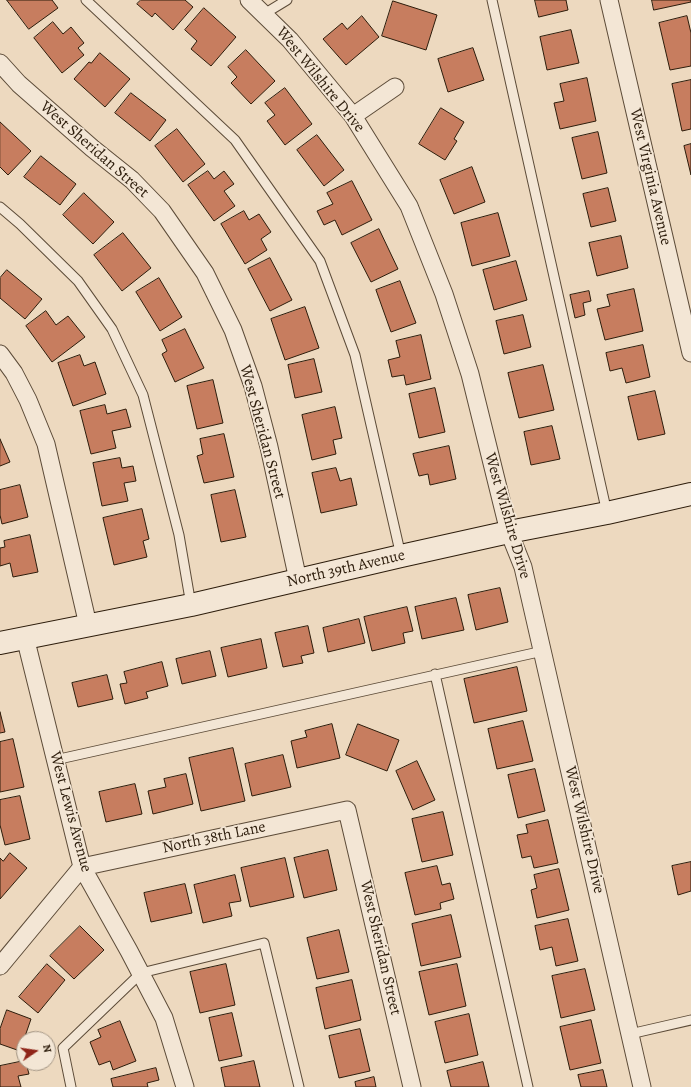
<!DOCTYPE html>
<style>
body{margin:0}
#map{position:relative;width:691px;height:1087px;overflow:hidden;background:#edd9bf;font-family:Alegreya,serif}
canvas{display:block}
.north{position:absolute;left:16px;top:1031px;width:40px;height:40px;box-sizing:border-box;background:#f3e6d5;border:1px solid #a39584;border-radius:50%;rotate:77deg;font-size:11px;font-weight:700;line-height:16px;text-align:center;color:#2c1c0b}
.north::after{content:'';display:block;margin:auto;width:14px;height:18px;background:#8f2418;clip-path:polygon(50% 0,100% 100%,50% 72%,0 100%)}
</style>
<div id="map">
<canvas width="691" height="1087"></canvas>
<div class="north">N</div>
</div>
<script>
const context = document.querySelector('canvas').getContext('2d');
context.lineJoin = 'round';
function fillPath(path, color) { context.fillStyle = color; context.fill(path, 'evenodd'); }
function trace(path, color, width, dash) { context.strokeStyle = color; context.lineWidth = width; context.lineCap = dash ? 'butt' : 'round'; context.setLineDash(dash || []); context.stroke(path); }
function label(font, color, halo, rows, align = 'center') {
  context.font = font + ' Alegreya,serif'; context.lineWidth = 3.5; context.setLineDash([]); context.textBaseline = 'middle'; context.strokeStyle = halo; context.fillStyle = color; for (const [text, x, y, turn = 0] of rows) {
    context.save(); context.translate(x, y); context.rotate((+turn || 0) * Math.PI / 180); context.textAlign = isNaN(turn) ? turn : align; if (halo) context.strokeText(text, 0, 0); context.fillText(text, 0, 0); context.restore();
  }
}
const building = new Path2D(`
 M7,0H52L58,8L29,29Z
 M141,0H185L193,7L173,30L155,13L152,17L137,4Z
 M535,0H566L568,10L539,17Z
 M652,0H691V2L654,10Z
 M393,1L437,15L426,50L382,36Z
 M204,8L236,37L211,66L191,49L197,41L185,30Z
 M362,16L379,37L346,65L323,39L342,23L347,29Z
 M687,16L691,33V66L670,70L659,23Z
 M53,22L63,34L71,27L84,43L78,48L84,55L62,73L34,38Z
 M571,30L579,63L547,70L540,37Z
 M473,48L484,80L448,92L438,59Z
 M246,50L275,81L251,104L231,83L237,77L228,67Z
 M100,53L130,79L105,107L74,79L89,62L91,63Z
 M587,78L596,121L560,129L554,103L564,101L560,84Z
 M691,80V129L682,131L672,84Z
 M285,88L312,124L285,145L267,121L275,115L265,103Z
 M131,93L166,120L150,141L115,113Z
 M441,108L464,122L454,139L457,141L445,160L419,144Z
 M0,122L31,151L8,175L0,167Z
 M177,129L205,164L183,182L155,146Z
 M598,132L607,173L582,179L572,138Z
 M317,135L344,170L324,186L297,150Z
 M691,144V175L684,146Z
 M41,156L76,184L60,205L24,177Z
 M472,167L485,202L454,214L440,180Z
 M208,171L214,179L224,171L234,184L224,191L235,206L214,221L188,185Z
 M352,181L372,220L342,235L335,220L324,225L317,211L333,204L327,193Z
 M608,188L616,221L591,227L583,194Z
 M84,193L114,222L93,244L63,215Z
 M244,211L249,220L259,214L271,232L261,239L267,250L245,264L221,224Z
 M498,213L510,256L472,266L461,223Z
 M379,229L398,269L371,282L351,243Z
 M123,233L151,268L122,291L94,255Z
 M621,236L628,268L597,276L589,243Z
 M270,258L292,300L270,311L248,269Z
 M516,261L527,300L494,310L483,270Z
 M7,270L42,299L25,319L0,298V278Z
 M159,278L182,317L160,331L136,292Z
 M400,281L416,323L391,332L376,290Z
 M634,289L643,331L605,340L597,309L610,306L607,295Z
 M589,291L591,301L583,303L585,315L575,318L570,295Z
 M305,307L319,348L285,360L271,319Z
 M46,311L56,325L68,316L85,337L52,362L26,326Z
 M523,315L531,347L504,354L496,321Z
 M185,329L204,368L175,382L162,354L167,351L162,340Z
 M421,335L431,379L406,385L404,375L392,377L388,360L400,357L396,341Z
 M643,345L650,377L626,383L622,368L610,371L606,353Z
 M80,355L84,366L95,362L106,394L73,406L58,363Z
 M314,359L322,392L295,398L288,365Z
 M543,365L554,410L519,418L508,373Z
 M213,380L223,423L197,429L187,386Z
 M435,388L445,432L419,438L409,394Z
 M655,391L665,434L638,440L628,397Z
 M105,405L107,414L126,409L131,427L112,431L116,448L91,454L80,411Z
 M335,407L342,438L333,440L336,454L312,460L302,415Z
 M552,426L560,459L531,465L524,432Z
 M224,434L234,477L204,483L197,456L203,454L200,439Z
 M0,439L10,462L0,466Z
 M449,446L456,479L430,485L428,474L419,476L413,454Z
 M120,458L122,468L133,466L136,481L124,483L128,501L102,506L93,463Z
 M336,468L340,481L351,478L357,505L321,513L312,473Z
 M20,485L28,517L2,524L0,515V490Z
 M235,490L246,537L221,542L211,495Z
 M142,509L149,539L143,541L147,557L114,565L103,518Z
 M30,535L38,572L13,577L10,563L0,566V548L5,547L4,541Z
 M500,588L508,622L476,630L468,595Z
 M456,598L464,630L422,639L415,607Z
 M407,607L413,631L403,633L405,643L372,651L364,617Z
 M359,619L365,643L328,652L323,628Z
 M308,626L314,653L301,656L303,663L283,667L275,633Z
 M261,639L267,668L228,677L221,648Z
 M210,651L216,676L182,684L176,659Z
 M162,662L168,686L146,692L148,698L125,704L120,684L127,683L124,672Z
 M517,667L527,711L474,723L464,679Z
 M107,675L113,699L78,707L72,683Z
 M0,712L5,732L0,733Z
 M523,721L533,761L497,769L488,729Z
 M332,724L340,758L297,768L291,741L307,737L305,731Z
 M358,724L399,740L387,771L346,755Z
 M13,739L24,787L0,792V742Z
 M233,748L245,801L201,811L189,758Z
 M283,755L291,787L252,796L245,764Z
 M417,761L435,800L413,810L396,771Z
 M535,769L545,811L518,818L508,775Z
 M186,774L193,804L153,814L148,791L166,787L164,779Z
 M135,784L142,814L106,822L99,792Z
 M20,796L30,839L5,845L0,825V800Z
 M443,812L453,855L422,862L412,819Z
 M548,820L558,863L534,868L531,856L522,858L517,835L528,833L526,825Z
 M328,850L337,890L304,898L294,858Z
 M10,853L27,868L0,899V858L3,861Z
 M285,858L294,897L250,907L241,868Z
 M691,862V891L678,895L672,866Z
 M437,866L442,885L450,883L454,899L440,903L441,909L415,915L405,873Z
 M559,869L569,910L537,918L531,890L537,888L534,875Z
 M235,875L241,901L229,903L232,916L203,923L194,885Z
 M185,884L192,913L151,922L144,893Z
 M451,915L461,957L421,966L412,924Z
 M568,919L578,961L556,966L552,947L540,950L535,926Z
 M80,926L104,950L74,979L50,956Z
 M339,930L349,972L317,979L307,938Z
 M47,964L65,980L38,1013L19,997Z
 M226,964L235,1005L200,1013L190,972Z
 M457,964L466,1006L429,1015L419,972Z
 M585,969L595,1010L561,1018L552,976Z
 M352,980L361,1020L325,1029L316,988Z
 M7,1010L31,1019L20,1051L0,1044V1029Z
 M232,1013L242,1056L219,1061L209,1018Z
 M469,1014L478,1055L445,1063L435,1022Z
 M591,1020L601,1063L570,1070L560,1027Z
 M120,1021L136,1061L113,1070L110,1061L99,1065L90,1042L101,1037L98,1030Z
 M360,1029L370,1071L339,1078L329,1036Z
 M24,1061V1063H26L29,1074L18,1076L21,1087H0V1066Z
 M254,1061L260,1087H225L221,1068Z
 M483,1062L489,1087H451L447,1071Z
 M156,1068L159,1080L147,1083L148,1087H113L111,1079Z
 M603,1070L607,1087H581L578,1075Z
 M374,1077L376,1087H356L355,1082Z`);
fillPath(building, '#c77d5f');
trace(building, '#2c1c0b', 1);
const lane = new Path2D(`
 M86,0L235,140L320,261L355,355L401,556
 M492,0L607,513
 M264,14L287,0
 M0,207L20,224L78,281L112,329L143,395L179,535L191,605
 M435,674L528,1087
 M55,760L543,651
 M630,1034L691,1020
 M71,1087L63,1048L141,973L264,943L299,1087`);
const street = new Path2D(`
 M249,0L290,40L353,116L409,206L444,294L470,374L509,532L523,567L642,1087
 M609,0L691,353
 M0,63L19,84L92,148L132,180L162,211L205,273L233,330L253,386L269,447L298,580
 M353,116L395,87
 M0,354L14,373L28,400L46,444L88,625
 M25,637L82,867L129,951L164,1018L185,1087
 M0,966L82,867L347,810L412,1087`);
const secondary = new Path2D(`
 M0,643L191,605L401,556L509,532L607,513L691,494`);
trace(lane, '#5c4b38', 11);
trace(street, '#5c4b38', 19);
trace(secondary, '#2c1c0b', 24);
trace(lane, '#f3e6d5', 9);
trace(street, '#f3e6d5', 17);
trace(secondary, '#f3e6d5', 22);
label('16px', '#2c1c0b', '#f3e6d5', [
 ["West Wilshire Drive",320,80,51],
 ["West Sheridan Street",94,150,41],
 ["West Virginia Avenue",650,177,77],
 ["West Sheridan Street",262,432,75],
 ["West Wilshire Drive",507,516,74],
 ["North 39th Avenue",346,569,-13],
 ["West Lewis Avenue",70,812,75],
 ["West Wilshire Drive",584,830,77],
 ["North 38th Lane",214,838,-12],
 ["West Sheridan Street",380,948,77]
]);
</script>
